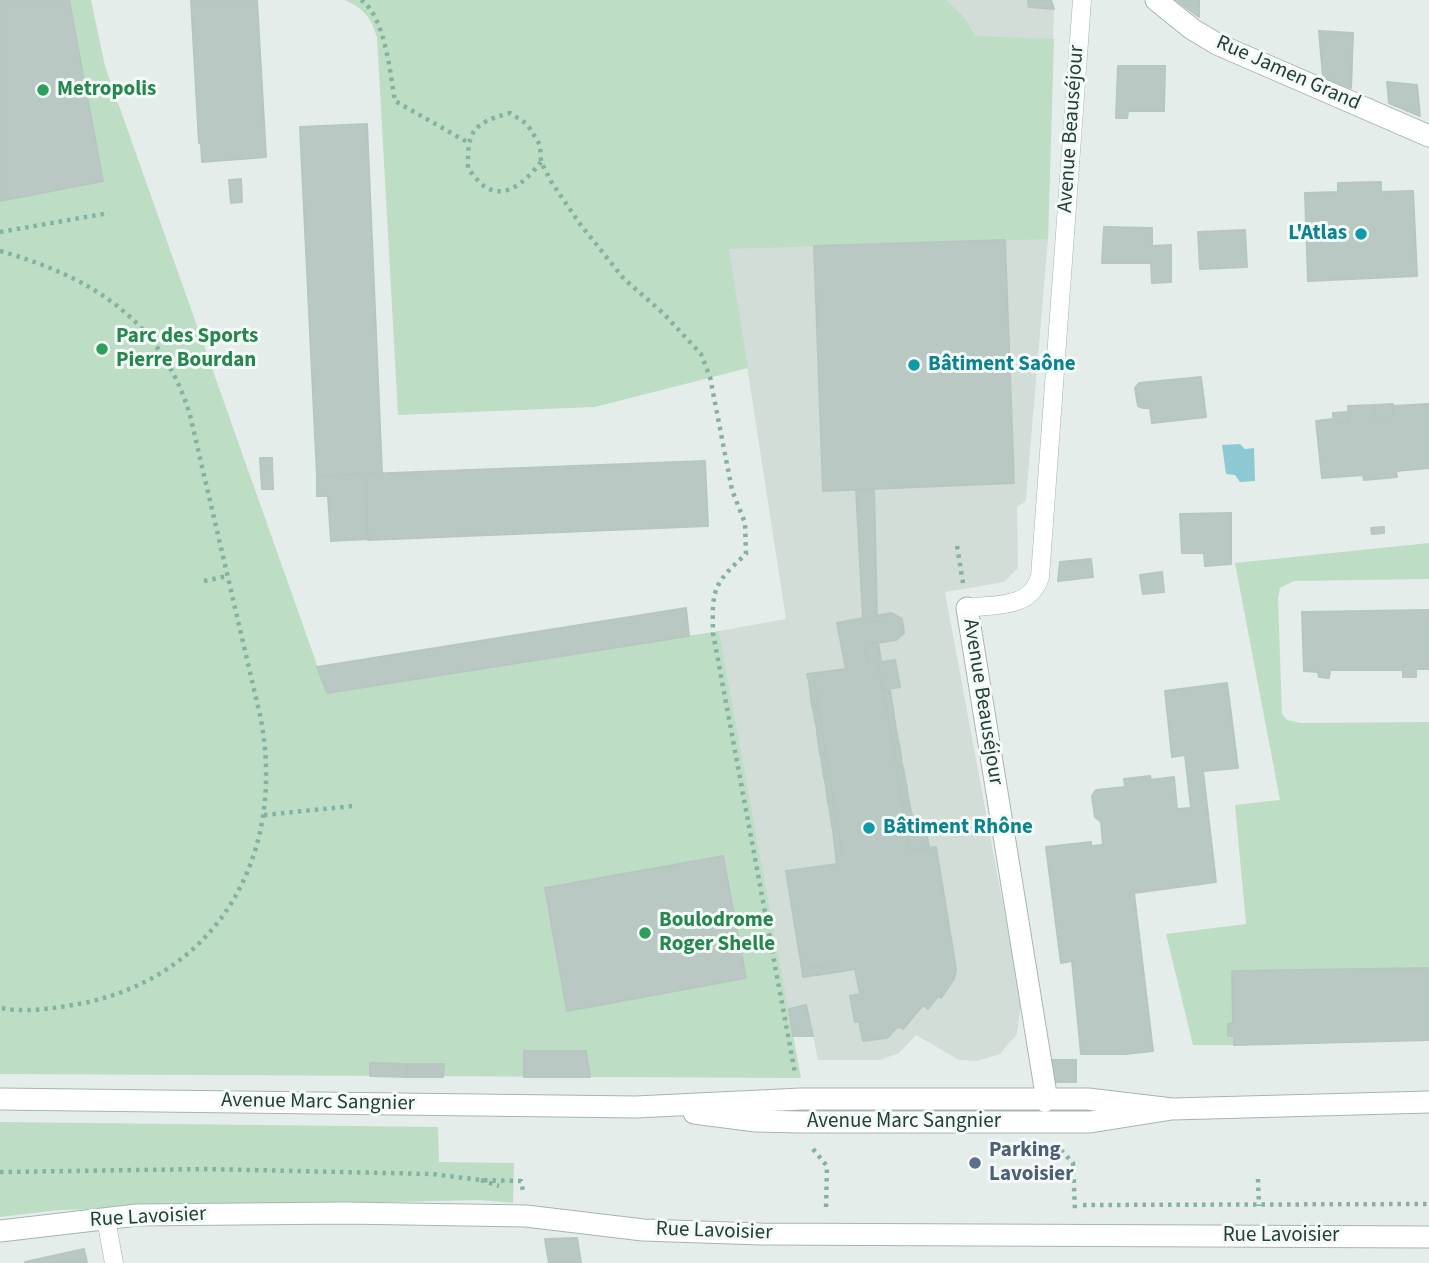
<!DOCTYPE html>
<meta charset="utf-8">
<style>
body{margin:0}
canvas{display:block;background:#e4ede9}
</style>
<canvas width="1429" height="1263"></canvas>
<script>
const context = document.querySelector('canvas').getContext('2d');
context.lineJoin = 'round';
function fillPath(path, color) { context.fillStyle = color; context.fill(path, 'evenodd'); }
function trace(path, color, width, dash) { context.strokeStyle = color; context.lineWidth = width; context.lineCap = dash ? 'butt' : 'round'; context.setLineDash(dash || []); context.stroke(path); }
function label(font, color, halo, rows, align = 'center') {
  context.font = font + ' "Source Sans 3",sans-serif'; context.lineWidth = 6; context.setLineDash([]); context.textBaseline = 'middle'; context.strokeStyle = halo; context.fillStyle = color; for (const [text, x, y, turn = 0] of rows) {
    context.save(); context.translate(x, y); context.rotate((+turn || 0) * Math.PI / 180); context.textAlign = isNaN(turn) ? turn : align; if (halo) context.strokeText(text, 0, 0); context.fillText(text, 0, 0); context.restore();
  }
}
fillPath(new Path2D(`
 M661,0H1051L1054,9L1048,239L1026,498L1025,502L1017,507L1018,568L1004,582L945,592L1021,1002L1017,1034L1000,1054L977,1061L959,1060L916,1035L899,1053L880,1060H818L813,1036H793L719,631L786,619L729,249Z`), '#d2ddd8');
fillPath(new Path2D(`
 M0,0H91L105,66L327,693L719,631L801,1078L0,1074Z
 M345,0H946L964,17L975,36L1054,39L1048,239L729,249L748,368L595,407L398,415L377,37C370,16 365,10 345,0Z
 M1429,543V579L1294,581L1280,588L1278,598L1282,714L1287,720L1301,723L1429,722V968L1228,1024V1036H1234V1045H1193L1166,934L1246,924L1235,805L1280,800L1235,563Z
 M0,1122L438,1127L439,1162L514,1163L513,1203L479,1200L59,1210L0,1217Z`), '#bddec5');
fillPath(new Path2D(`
 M1240,444L1245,449L1254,448L1255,481L1240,482L1235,475L1226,474L1222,445Z`), '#8cc9d2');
const building = new Path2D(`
 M0,0H69L103,181L0,201Z
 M191,0H257L266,157L202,162L201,143H199Z
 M1028,0H1051L1054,9L1029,7Z
 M1176,0H1199V17L1184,6Z
 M1319,31L1353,33L1351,88L1323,77Z
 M1118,66H1165L1164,111H1128L1127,118H1116Z
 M1387,82L1417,85L1420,116L1389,103Z
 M367,124L382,473L317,476L300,127Z
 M241,179L242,202L231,203L229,180Z
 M1381,182V192L1413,191L1417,276L1308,281L1305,193L1338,192V183Z
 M1104,227L1152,228V246L1171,245V282L1152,283L1151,263H1102Z
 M1245,230L1247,267L1200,269L1198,232Z
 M1005,240L1014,483L823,491L814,246Z
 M1201,377L1206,417L1152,423L1150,408H1143L1138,406L1135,388L1139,383Z
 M1393,404V418L1375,419L1374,405Z
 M1428,404L1429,468L1396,471L1397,477L1364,480L1363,475L1322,478L1316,421L1333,419L1339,422L1349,421L1348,406L1374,405L1375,419L1393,418V406Z
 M1348,412L1349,421L1339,422L1333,419V413Z
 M260,458H272L273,489H262Z
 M705,461L708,526L368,540L366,474Z
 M366,474L368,539L331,541L328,496H317V476Z
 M874,489L877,616L863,618L856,490Z
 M1231,513V564L1205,566L1204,553H1182L1180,514Z
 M1384,527V533L1372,534L1371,528Z
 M1091,559L1093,577L1058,581L1060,562Z
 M1162,572L1164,592L1143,594L1140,575Z
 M686,608L689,636L327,693L317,667Z
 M1429,610V669H1416V677H1403V670H1330L1329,678L1319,677L1318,672L1304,671L1302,612Z
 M891,613L902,619L904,633L896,640L865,645L868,664L878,663L882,690L889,689L890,691L883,692L888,716L894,715V717L888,718L892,741L898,740L899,744L893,745L896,765L902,764L903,768H897L900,791L907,789V792L900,794L905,818L912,816V823L905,824L910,850L936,847L956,969L954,979L941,998L938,996L928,1009L923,1005L903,1029L898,1026L887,1038L863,1041L859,1021L855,1022L850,996L860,994L855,969L837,972L836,964L802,969L786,871L837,864L836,857L843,856L838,830H833L832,826H838L833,805L829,806L828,802L833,801L830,780H825L824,778L830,777L826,756L821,757L820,754L826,753L822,733H817V730L822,729L818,708L813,709L812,706L818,705L814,681L809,682L807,674L846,669L837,623L869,617L870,623L882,621Z
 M891,613L882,621L870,623L869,617Z
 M878,642L881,662L895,660L900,687L882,690L878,663L868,664L865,645Z
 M814,681L818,705L812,706L809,682Z
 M1227,683L1238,768L1203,771L1216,882L1134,893L1153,1051L1125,1054H1081L1072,961L1061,963L1046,847L1091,842V846L1103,845L1101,822L1095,817L1092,796L1096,790L1125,787L1124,779L1150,776L1151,780L1174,777L1177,809L1191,808L1185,755L1172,757L1165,691Z
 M890,691L894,715L888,716L883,692Z
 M818,708L822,729L817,730L813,709Z
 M894,717L898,740L892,741L888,718Z
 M817,733H822L826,753L820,754Z
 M899,744L902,764L896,765L893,745Z
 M826,756L830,777L824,778L821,757Z
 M897,768H903L907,789L900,791Z
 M825,780H830L833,801L828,802Z
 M907,792L912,816L905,818L900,794Z
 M833,805L838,826H832L829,806Z
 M924,821L929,847L910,850L905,824Z
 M833,830H838L843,856L836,857Z
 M723,856L746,978L567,1011L545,888Z
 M836,964L837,972L803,977L802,969Z
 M1429,968V1040L1234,1045V1036H1228V1024L1233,1023L1232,971Z
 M806,1005L813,1036H793L789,1009Z
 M524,1051H586L590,1077H524Z
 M1050,1060H1076V1082H1053Z
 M370,1063L407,1064L408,1077L370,1076Z
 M407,1064H444L443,1077H408Z
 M577,1238L581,1263H549L545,1239Z
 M84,1249L87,1263H25V1262Z`);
fillPath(building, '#b9c8c2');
trace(building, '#b6c7c0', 2);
const lane = new Path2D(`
 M967,608C996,604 1030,609 1040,577L1082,0
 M106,1219L114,1263`);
const street = new Path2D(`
 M1156,0L1192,29L1217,44L1429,136
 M967,608L1045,1088V1101
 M0,1099L636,1107L801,1099H1088L1172,1109
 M694,1113L756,1121L800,1122H1090L1172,1109L1429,1102
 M0,1231L137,1215L345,1213L526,1216L643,1230L761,1234L1429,1237`);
trace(lane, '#a6b5b0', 19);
trace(street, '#a6b5b0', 23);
trace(new Path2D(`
 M361,0C385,16 390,73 395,101L467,142
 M541,162C528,178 507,202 484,186C478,182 473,174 468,169C467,132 472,123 510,113L527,124L540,145L541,162L552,183L580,224L624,279L663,313L701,354L710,377L732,490L745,523L746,554C713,584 712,589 713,633L795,1073
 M0,232L109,213
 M0,251C92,277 161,320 190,415L260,715C287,848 224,973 84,1003C56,1008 29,1013 0,1008
 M957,546L963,583
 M204,581L228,576
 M264,815L353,806
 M813,1149L827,1166L826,1209
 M1061,1150L1073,1163L1075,1210
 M0,1172L205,1169L432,1174L481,1180L521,1181L523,1191
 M1258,1179L1259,1206
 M481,1180L499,1186
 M1083,1205L1429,1204`), '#84b1a2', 4.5, [3.5, 5]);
trace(lane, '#fff', 18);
trace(street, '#fff', 21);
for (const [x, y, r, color] of [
 [43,90,7,"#2e9e5b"],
 [1361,234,7,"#0f9aa8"],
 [102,349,7,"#2e9e5b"],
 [914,365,7,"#0f9aa8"],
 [869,828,7,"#0f9aa8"],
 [645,933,7,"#2e9e5b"],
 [975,1163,7,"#5c6f8a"]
]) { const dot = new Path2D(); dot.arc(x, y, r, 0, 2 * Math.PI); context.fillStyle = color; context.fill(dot); trace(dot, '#f4faf7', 2.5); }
label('21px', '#233f37', '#f4faf7', [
 ["Rue Jamen Grand",1288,74,24],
 ["Avenue Beauséjour",1072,129,-86],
 ["Avenue Beauséjour",982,702,81],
 ["Avenue Marc Sangnier",318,1103,1],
 ["Avenue Marc Sangnier",904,1122],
 ["Rue Lavoisier",148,1218,-3],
 ["Rue Lavoisier",714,1232,2],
 ["Rue Lavoisier",1281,1236]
]);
label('bold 21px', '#27864d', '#f4faf7', [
 ["Metropolis",57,90],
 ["Parc des Sports",116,337],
 ["Pierre Bourdan",116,361],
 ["Boulodrome",659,921],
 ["Roger Shelle",659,945]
], 'left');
label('bold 21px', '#0d838f', '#f4faf7', [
 ["L'Atlas",1347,234,"right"],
 ["Bâtiment Saône",928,365],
 ["Bâtiment Rhône",883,828]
], 'left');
label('bold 21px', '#4e5e75', '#f4faf7', [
 ["Parking",989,1151],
 ["Lavoisier",989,1175]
], 'left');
</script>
